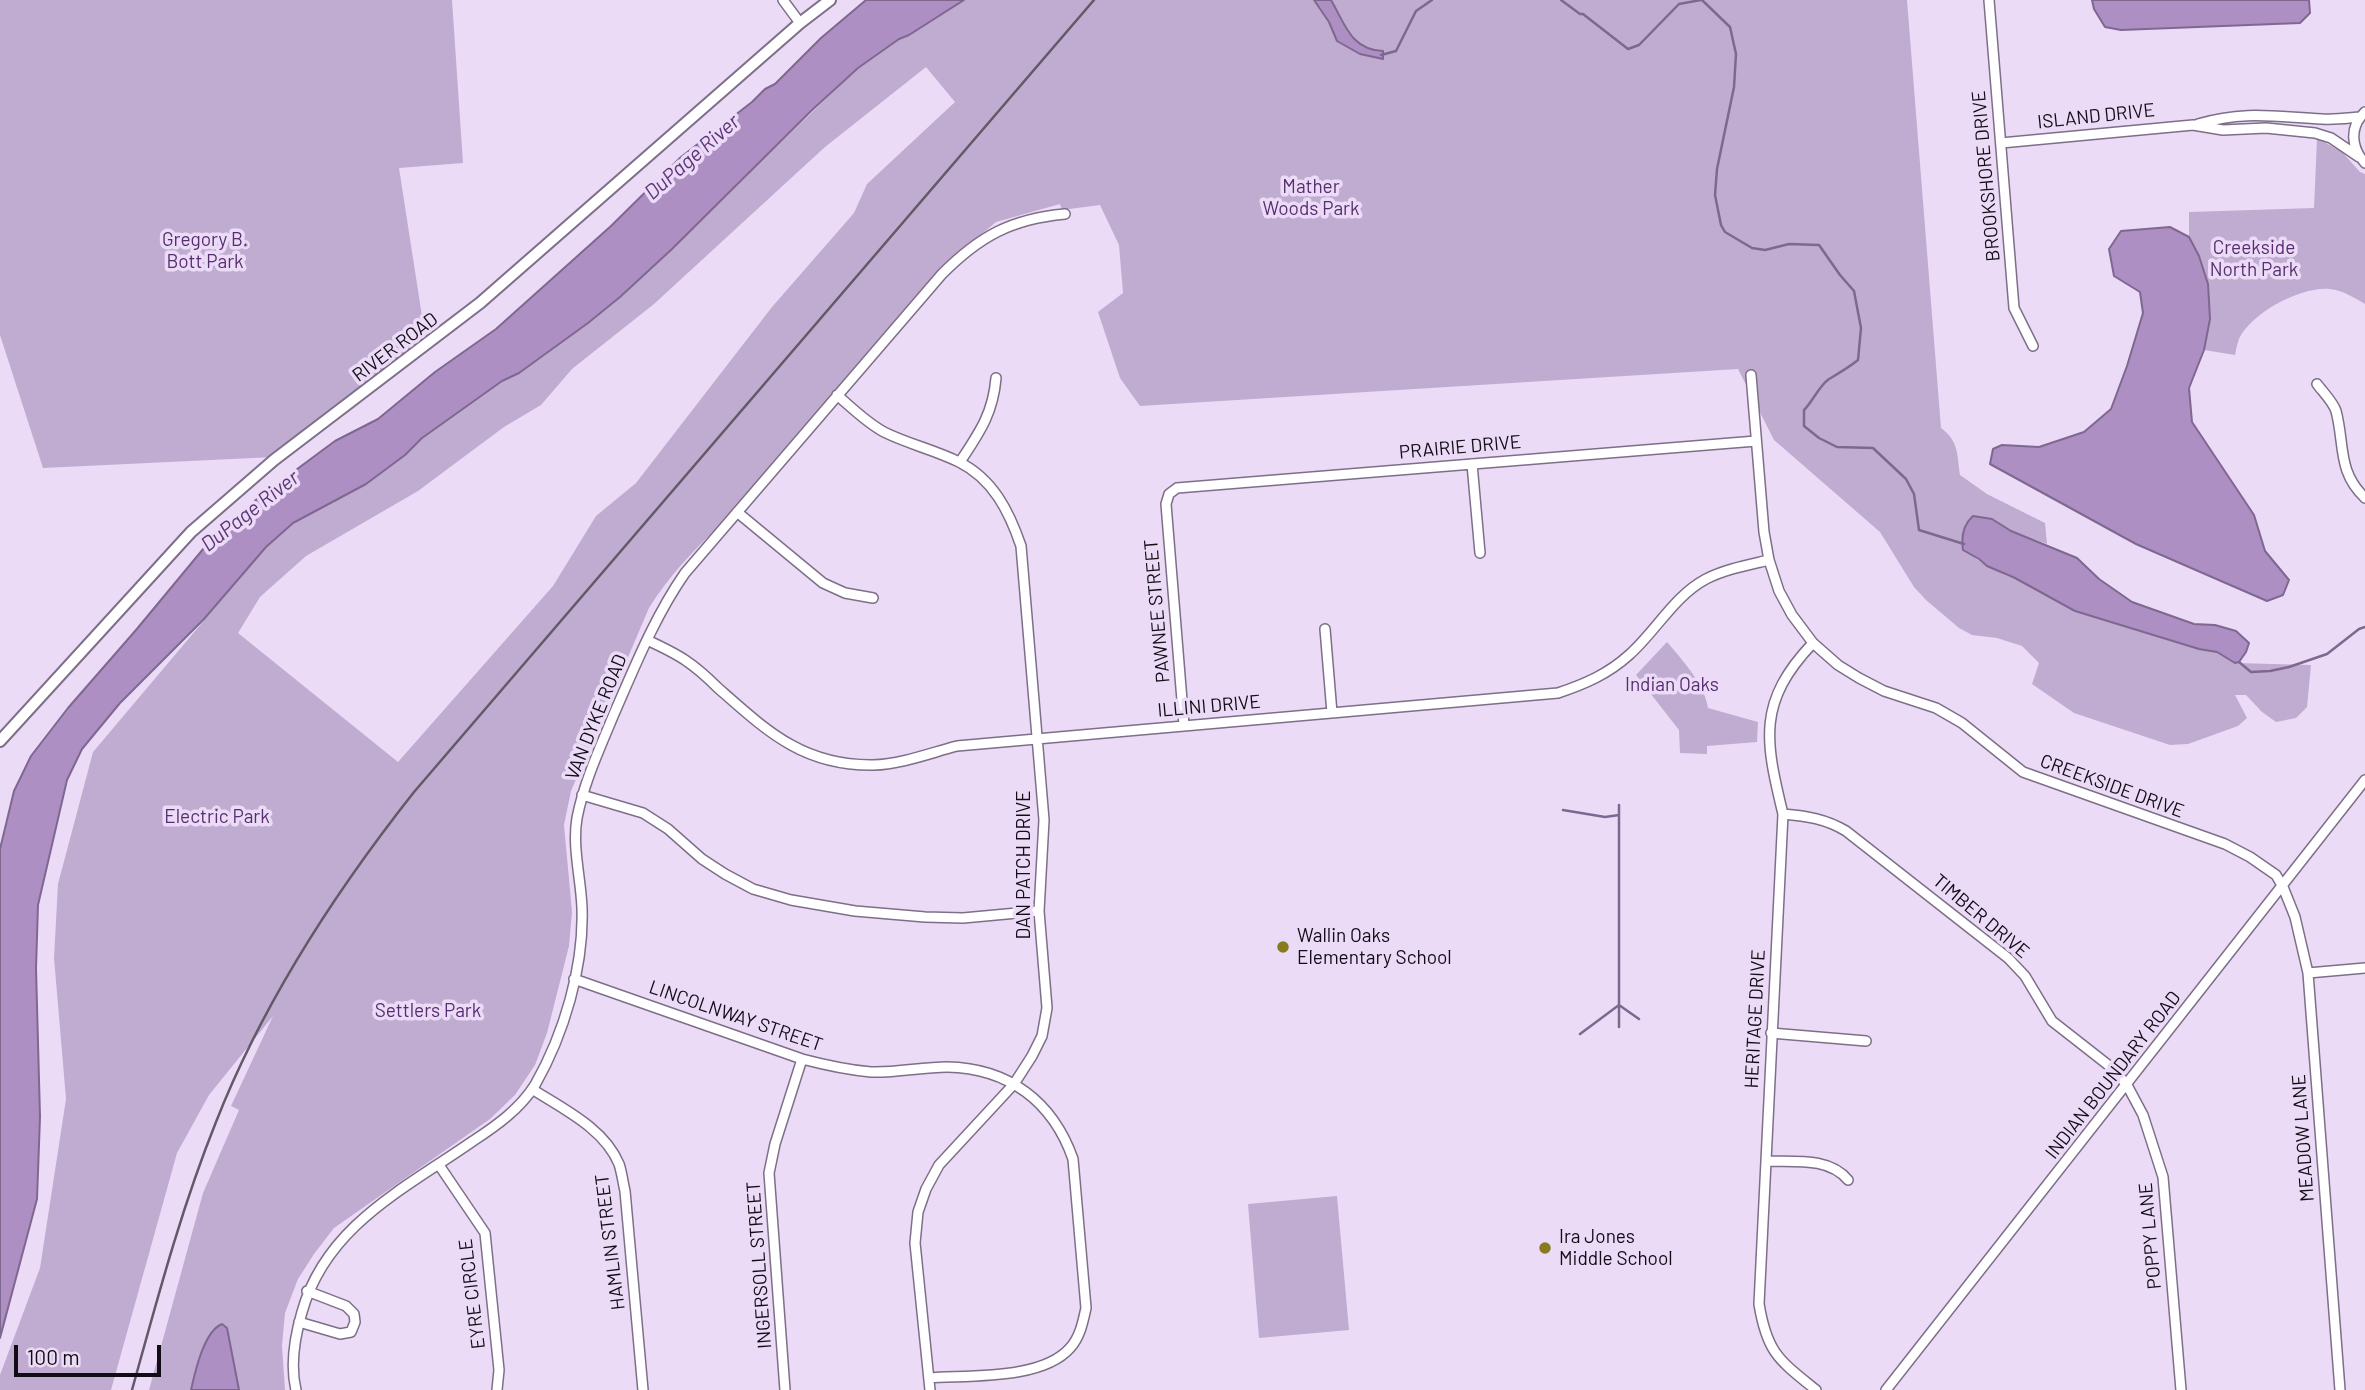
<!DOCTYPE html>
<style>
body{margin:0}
#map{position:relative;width:2365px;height:1390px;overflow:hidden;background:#ebdbf7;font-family:Barlow,sans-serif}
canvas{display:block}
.scale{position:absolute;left:14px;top:1345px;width:147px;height:32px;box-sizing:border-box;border:4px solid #110c15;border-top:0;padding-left:9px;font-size:21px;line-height:24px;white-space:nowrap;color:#110c15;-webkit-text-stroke:5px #ebdbf7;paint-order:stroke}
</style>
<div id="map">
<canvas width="2365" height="1390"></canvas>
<div class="scale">100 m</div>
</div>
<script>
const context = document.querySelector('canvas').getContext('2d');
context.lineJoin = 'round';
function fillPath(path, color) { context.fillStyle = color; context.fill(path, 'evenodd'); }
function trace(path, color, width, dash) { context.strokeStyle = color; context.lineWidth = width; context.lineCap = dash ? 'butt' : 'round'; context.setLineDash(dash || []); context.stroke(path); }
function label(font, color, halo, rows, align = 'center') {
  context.font = font + ' Barlow,sans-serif'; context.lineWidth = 7; context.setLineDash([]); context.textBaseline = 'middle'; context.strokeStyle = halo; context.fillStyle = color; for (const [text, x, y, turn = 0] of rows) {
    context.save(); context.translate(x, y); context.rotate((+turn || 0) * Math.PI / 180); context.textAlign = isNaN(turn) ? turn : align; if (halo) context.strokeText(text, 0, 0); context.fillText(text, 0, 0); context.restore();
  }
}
fillPath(new Path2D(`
 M0,0H452L463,163L399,168L426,342L274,457L43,468L0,335Z
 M964,0H1907L1941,428C1959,441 1957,455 1960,475L1987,494L2045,523L2047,544L2011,531L1984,517L1966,523L1962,536L1973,556L1982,563L2007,576L2015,578L2075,611L2199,649L2217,652L2235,663L2311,665L2307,707L2296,718L2276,722L2262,712L2246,695H2235L2247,718L2238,726L2188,744L2170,745L2074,713L2032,684L2039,663L2022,646L1997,638L1972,635L1959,628L1926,600L1914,587L1880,532L1774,440L1738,369L1140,406L1120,378L1098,312L1123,293L1119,245L1100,205L1062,210L1060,204L996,222L938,271L720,525C693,551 669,576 649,608L571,791L564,825L572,912L569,946L547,1033L535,1065L515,1095L490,1119L334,1228L314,1254L298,1279L285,1313L282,1346L285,1390H149L203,1193L239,1110L231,1106L273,1016L209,1095L177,1153L111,1390H0V1375L40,1268L66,1099L54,958L58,884L93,752L266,547L293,523L366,484L405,455L422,438L502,381L519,373L544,356L620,297L858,68L899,39L909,35ZM926,67L955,102L867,184L854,213L772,307L636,483L596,516L553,586L398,762L238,633L260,597L306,556L418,491L504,427L541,405L572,369L654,304L825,147Z
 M2317,138L2342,152L2360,172L2365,174V304C2355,298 2342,290 2330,289C2301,286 2251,313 2239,339C2237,344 2236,350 2235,355L2204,350L2210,319L2199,256L2189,237V212L2314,208Z
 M1667,642C1683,661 1704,683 1708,708L1758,722L1757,742L1707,746V754L1680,753L1679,730L1636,675Z
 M1337,1196L1349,1330L1259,1338L1248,1204Z`), '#c0acd0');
const water = new Path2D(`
 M866,0H964L909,35L899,39L858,68L811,111L672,249L620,297L588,323L519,373L502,381L422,438L405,455L366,484L293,523L266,547L204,619L120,703L82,749L67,780L38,905L36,968L40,1117L37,1199L0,1338V849L14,791L31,756L68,708L136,630L204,548L258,498L335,441L378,419L435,372L496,329L611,226L681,157L752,102L765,89L775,84L821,38Z
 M1314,0H1331C1345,24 1351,50 1383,51V59L1360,54L1337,41L1329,22Z
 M2092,0H2309L2310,13L2300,23L2121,30L2105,27L2094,9Z
 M2170,227L2189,237L2199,256L2208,284L2210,319L2204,350L2189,388L2192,422L2254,515L2265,551L2289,580L2283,595L2267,601L2136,544L1990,464L1993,449L2002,445L2039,447L2084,432L2111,409L2127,366L2143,313L2140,292L2114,276L2109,249L2121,231Z
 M1973,516L1992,519L2011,531L2077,558L2099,579L2132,602L2194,624L2215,625L2236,631L2249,643L2246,652L2239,662L2235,663L2217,652L2199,649L2075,611L2015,578L1987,566L1979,559L1963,550C1961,537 1963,525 1973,516Z
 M222,1324L227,1328L239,1390H191C195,1372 204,1331 222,1324Z`);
fillPath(water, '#ae8fc4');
trace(water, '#7f6890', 2);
trace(new Path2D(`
 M1561,0L1580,14H1583L1628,49L1639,45L1679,4L1701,0
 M1702,0L1730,27L1736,54L1734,87L1717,169L1715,195L1721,225L1725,232L1752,248L1765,250L1789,244L1819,245L1840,275L1854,291L1861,328L1858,360C1848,368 1839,373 1829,379C1819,386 1813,401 1804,410V426L1819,438L1837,447L1873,448L1906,479L1914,494L1919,530L1964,544
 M1381,55L1396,51L1416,11L1432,0
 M2239,662L2251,672L2270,671L2289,667L2327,654L2359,629L2365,627
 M1563,810L1605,817L1619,815
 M1619,1005L1639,1019
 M1619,1005V1027
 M1580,1034L1619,1005V805`), '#7f6890', 2.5);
const minor = new Path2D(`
 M783,0L800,23
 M1989,0L2014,308L2033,346
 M2365,112C2349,127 2351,148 2365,163
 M2198,124C2245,110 2276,117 2322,119C2335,120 2348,118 2360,117
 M2001,143L2193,125L2223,130L2266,128L2315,133L2331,138L2359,157
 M1751,375L1764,532L1769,560L1779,591L1792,615L1813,643L1838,665L1859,678L1884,691L1936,708L1962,723L2023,772L2225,844L2250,857L2276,875L2283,887L2295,917L2308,973L2340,1390
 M2317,384C2323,392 2333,402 2336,411C2345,445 2337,471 2365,498
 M837,395C852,408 867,423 884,432C908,444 935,450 959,462C993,479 1009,511 1021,546L1044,820L1039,911L1047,1008L1042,1036L1032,1056L1014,1084L939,1165L926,1189L918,1212L915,1243L930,1390
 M960,462C979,433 993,414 996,378
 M1472,464L1480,553
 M737,512L823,583L845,593L873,598
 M1325,629L1332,713
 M647,640C660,646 673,652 685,660C697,668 708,678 718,688C767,731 803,766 873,765C902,764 930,753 957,746L1558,693C1585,684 1608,674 1629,655C1656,631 1674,596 1706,579C1726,569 1748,565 1769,560
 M1813,643C1757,702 1765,740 1783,814L1759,1304C1767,1353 1779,1360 1816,1390
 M1184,725L1166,504L1169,494L1177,488L1756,441
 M582,795L643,813L668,829L702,859L725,874L753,889L791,900L855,911L925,917L963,918L1039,911
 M1783,814C1807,816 1826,819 1846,831L2008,958L2025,976L2052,1021L2112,1068L2127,1085L2143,1115L2163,1177L2181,1390
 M2308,973L2365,968
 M574,979L802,1059C825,1065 848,1070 871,1072C896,1073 922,1067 947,1067C1009,1068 1053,1102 1073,1159L1086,1308C1083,1322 1080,1337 1070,1348C1042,1380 969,1375 929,1378
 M1771,1033L1866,1041
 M532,1089C563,1109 604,1128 619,1164C622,1173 623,1183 625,1191L643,1390
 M1767,1161C1794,1162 1829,1157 1848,1180
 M439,1165L485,1233L499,1370L497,1390
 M299,1322L340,1334L351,1332L355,1322L354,1314L346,1306L307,1291
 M296,1390C290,1365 295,1336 302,1312C326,1226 404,1189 473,1141C496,1126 520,1109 535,1085C564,1034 584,967 582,908C581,879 572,847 577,818C584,782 600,748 614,714C635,666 655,616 685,573L942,274C980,236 1011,219 1065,214
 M785,1390L769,1173L775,1144L802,1059
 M1886,1390L2365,780`);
const tertiary = new Path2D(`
 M0,741L191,532L274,460L480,303L800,23L830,0`);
trace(minor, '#7d6f88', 12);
trace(tertiary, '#7d6f88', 14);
trace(minor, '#fff', 9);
trace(tertiary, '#fff', 10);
trace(new Path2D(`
 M132,1390C157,1300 181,1209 216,1122C263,1002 335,892 414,792L1094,0`), '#625969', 2.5);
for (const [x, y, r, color] of [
 [1283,947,7,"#877b20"],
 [1545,1248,7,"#877b20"]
]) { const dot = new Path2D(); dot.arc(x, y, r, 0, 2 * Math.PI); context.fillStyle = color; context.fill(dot); trace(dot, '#ebdbf7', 2.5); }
label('19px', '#110c15', '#ebdbf7', [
 ["ISLAND DRIVE",2096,116,-6],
 ["BROOKSHORE DRIVE",1986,176,-95],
 ["RIVER ROAD",395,347,-37],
 ["PRAIRIE DRIVE",1460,447,-5],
 ["PAWNEE STREET",1157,611,-95],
 ["ILLINI DRIVE",1209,706,-5],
 ["VAN DYKE ROAD",596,717,-68],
 ["CREEKSIDE DRIVE",2112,786,20],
 ["DAN PATCH DRIVE",1024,865,-90],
 ["TIMBER DRIVE",1981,916,40],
 ["LINCOLNWAY STREET",736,1016,19],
 ["HERITAGE DRIVE",1755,1019,-87],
 ["INDIAN BOUNDARY ROAD",2113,1075,-52],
 ["MEADOW LANE",2303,1138,-94],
 ["POPPY LANE",2150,1236,-95],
 ["HAMLIN STREET",610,1242,-97],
 ["INGERSOLL STREET",759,1265,-94],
 ["EYRE CIRCLE",472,1294,-97]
]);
label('19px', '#562e6f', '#ebdbf7', [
 ["Mather",1311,187],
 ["Woods Park",1311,209],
 ["Gregory B.",205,240],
 ["Bott Park",205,262],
 ["Creekside",2254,248],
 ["North Park",2254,270],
 ["Indian Oaks",1672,685],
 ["Electric Park",217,817],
 ["Settlers Park",428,1011]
]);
label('19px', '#110c15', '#ebdbf7', [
 ["Wallin Oaks",1297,936],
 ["Elementary School",1297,958],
 ["Ira Jones",1559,1237],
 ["Middle School",1559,1259]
], 'left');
label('italic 21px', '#5d3576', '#ebdbf7', [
 ["DuPage River",692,157,-41],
 ["DuPage River",250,511,-38]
]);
</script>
